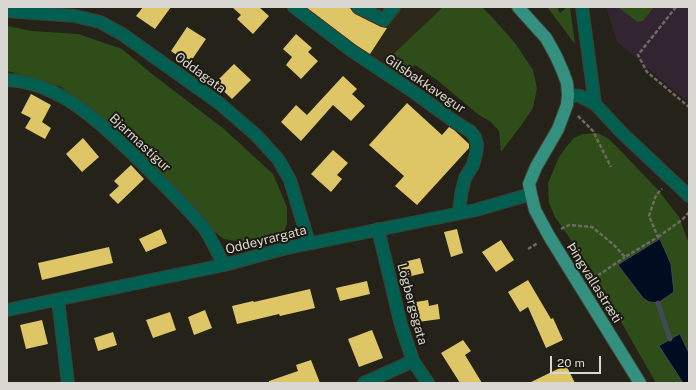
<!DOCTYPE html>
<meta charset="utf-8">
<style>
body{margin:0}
#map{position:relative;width:696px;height:390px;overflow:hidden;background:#242219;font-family:"Public Sans",sans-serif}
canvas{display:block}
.frame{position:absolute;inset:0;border:8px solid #d9d7d1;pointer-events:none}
.scale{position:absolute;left:550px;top:356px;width:51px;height:18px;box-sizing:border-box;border:2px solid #d9d7d1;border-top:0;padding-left:5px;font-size:12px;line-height:14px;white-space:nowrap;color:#d9d7d1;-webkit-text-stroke:3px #1b1910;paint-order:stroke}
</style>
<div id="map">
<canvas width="696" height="390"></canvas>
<div class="frame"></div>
<div class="scale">20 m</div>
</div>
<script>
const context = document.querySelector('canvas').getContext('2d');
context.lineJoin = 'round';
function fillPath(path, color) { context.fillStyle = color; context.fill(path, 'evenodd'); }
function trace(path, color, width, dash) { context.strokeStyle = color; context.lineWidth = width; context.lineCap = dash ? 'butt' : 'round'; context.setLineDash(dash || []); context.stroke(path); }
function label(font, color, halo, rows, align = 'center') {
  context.font = font + ' "Public Sans",sans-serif'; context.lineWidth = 4; context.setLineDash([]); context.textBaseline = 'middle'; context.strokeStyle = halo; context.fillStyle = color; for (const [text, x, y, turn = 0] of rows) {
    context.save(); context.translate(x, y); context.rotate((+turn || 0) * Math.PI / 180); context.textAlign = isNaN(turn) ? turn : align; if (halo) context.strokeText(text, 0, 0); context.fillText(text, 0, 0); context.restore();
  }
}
fillPath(new Path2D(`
 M298,7H443L383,64Z`), '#2d291a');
fillPath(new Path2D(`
 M606,7H689V103L617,42Z`), '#322430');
fillPath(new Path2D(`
 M443,7H482L492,17L515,43L533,70L537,88L533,108L520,127L501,152L499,131L491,122L479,115L437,80L415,65L400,78L383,64Z
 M547,7H557L560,13L567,7H570L575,44Z
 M618,7H654L643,21L637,22Z
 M7,26L32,31L78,34L122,49L152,74L224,129L273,174L287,207V223L283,235L273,242L260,244L246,243L224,239L212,230L163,177L111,125L61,87L26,76L7,71Z
 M598,133L609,139L621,151L659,191L679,217L689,244V383H656L591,269L555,217L549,203L548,183L559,157L567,146L574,138L583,134Z`), '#2f4d18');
const water = new Path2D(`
 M660,239L671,264L674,292L658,303L649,302L643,298L618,265Z
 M680,334L689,353V383H683L659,346Z`);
fillPath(water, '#000d20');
trace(water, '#414a55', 1);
trace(new Path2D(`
 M658,303L670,339`), '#414a55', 5);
fillPath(new Path2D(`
 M143,7H171L155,29L136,16Z
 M232,7H259L269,16L253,34L237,19L241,15Z
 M306,7H348L351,9L352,11L355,14L381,27L387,28L370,54L356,45Z
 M187,27L206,39L189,64L171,51Z
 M296,34L312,48L308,52L318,61L301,79L286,65L292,57L283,49Z
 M234,64L251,80L232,99L215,83Z
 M343,76L357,89L352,94L365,106L351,121L333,105L301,141L281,122L296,105L307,115Z
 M31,94L51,105L42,122L51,128L45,139L25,128L31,118L21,113Z
 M407,103L442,135L449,127L454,130L469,144V148L417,205L395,186L404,176L369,145Z
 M83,138L99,157L82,172L66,154Z
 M333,150L348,163L337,175L342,179L331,192L311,174Z
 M131,165L144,179L118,204L109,195L119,186L114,181Z
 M161,229L167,243L146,252L139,239Z
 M457,229L463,253L451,257L444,232Z
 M501,240L514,260L496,272L482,252Z
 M109,247L113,263L42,280L38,263Z
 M420,258L424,273L403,278L400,263Z
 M528,280L551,319L553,318L563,340L546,348L528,307L520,312L508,292Z
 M367,281L370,294L340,301L336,288Z
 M310,289L315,308L280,316L279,314L237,324L232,306L253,301L254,302Z
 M428,300L429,306L438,304L440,319L418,322L416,302Z
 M205,310L212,328L194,335L188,317Z
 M170,312L176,330L153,338L146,320Z
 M42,320L48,344L26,349L20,325Z
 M372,330L383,358L359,367L348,339Z
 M113,332L117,345L98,351L94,338Z
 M463,340L471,351L465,355L482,383H460L441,353Z
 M311,360L320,383H269V381L298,371L296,365Z
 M566,365L575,383H529Z`), '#dec667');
const minor = new Path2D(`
 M294,7L352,51L415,93L455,122L470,131L475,137L477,145L476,154L473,165L465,178L461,195L459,213
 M358,7L384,20L394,7
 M582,7L595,104
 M7,11L75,16L100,22L122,34L219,103L256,135L278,159L290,180L309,243
 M7,80C62,82 106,128 143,164C164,185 185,205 204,228C211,238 218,254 224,265
 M568,95L580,96L595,104L621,132L689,196
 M378,229L401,325L413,361L428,383
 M58,300L68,383
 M7,310L224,265L287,248L476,210L531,194
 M364,383L413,361`);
const major = new Path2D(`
 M518,7L546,38L556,56L563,72L567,83L568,95L567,105L558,129L536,167L529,184L531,194L535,210L549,236L640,383`);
trace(minor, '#413f36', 14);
trace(major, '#413f36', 14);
trace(new Path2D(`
 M676,7L638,55L647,72L689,107
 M578,116L593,131L611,167
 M561,229L569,225L592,227L614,245L625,257L658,237L649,216L656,195L662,189
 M658,237L682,220L689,212
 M528,249L538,243
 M593,279L625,257`), '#6c6a62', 2.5, [4, 2]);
trace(minor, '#005f51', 12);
trace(major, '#349180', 12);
label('13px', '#d9d7d1', '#1b1910', [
 ["Oddagata",200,73,36],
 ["Gilsbakkavegur",425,84,34],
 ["Bjarmastígur",140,143,43],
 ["Oddeyrargata",266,240,-14],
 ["Þingvallastræti",594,283,58],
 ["Lögbergsgata",412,304,75]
]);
</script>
